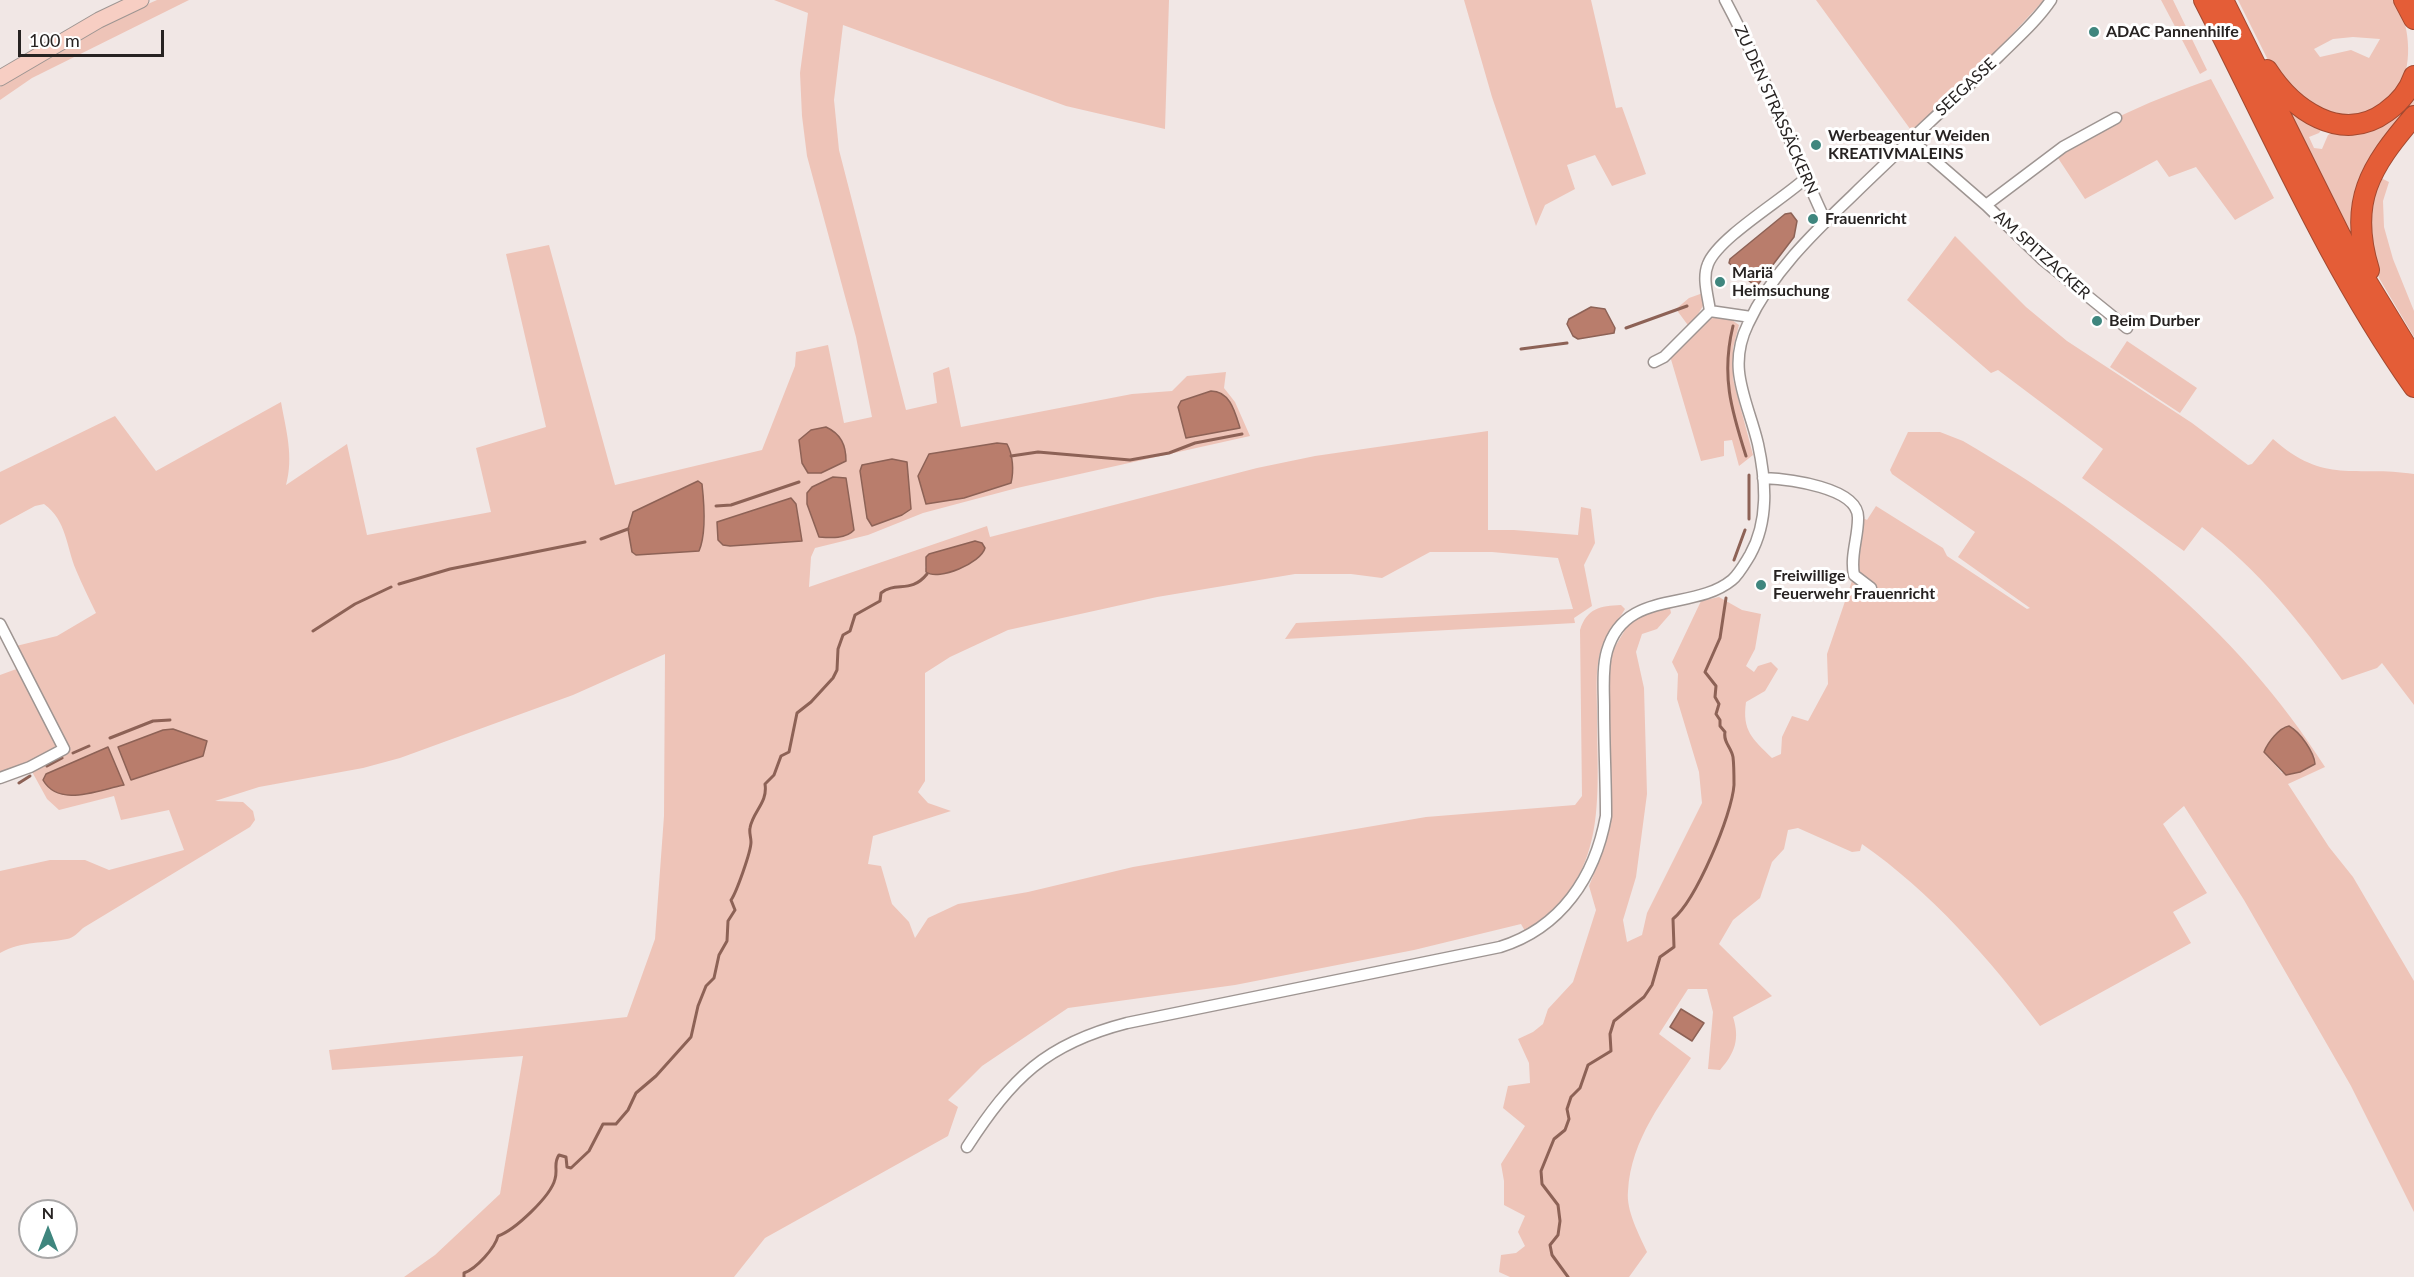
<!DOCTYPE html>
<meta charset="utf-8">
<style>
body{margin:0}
#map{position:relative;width:2414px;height:1277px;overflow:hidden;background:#f1e7e5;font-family:Lato,sans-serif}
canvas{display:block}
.north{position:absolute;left:18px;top:1199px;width:60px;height:60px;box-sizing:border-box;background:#fff;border:2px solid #a9a7a7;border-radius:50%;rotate:0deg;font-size:16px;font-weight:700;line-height:24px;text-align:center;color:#272322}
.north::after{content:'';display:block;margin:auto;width:21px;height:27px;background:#3f867e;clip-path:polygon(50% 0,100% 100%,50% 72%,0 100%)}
.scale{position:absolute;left:18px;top:30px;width:146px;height:27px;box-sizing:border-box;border:3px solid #272322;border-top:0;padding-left:8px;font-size:18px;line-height:21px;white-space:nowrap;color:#272322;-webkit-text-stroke:4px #fff;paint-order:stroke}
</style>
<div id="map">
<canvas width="2414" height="1277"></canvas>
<div class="north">N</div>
<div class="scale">100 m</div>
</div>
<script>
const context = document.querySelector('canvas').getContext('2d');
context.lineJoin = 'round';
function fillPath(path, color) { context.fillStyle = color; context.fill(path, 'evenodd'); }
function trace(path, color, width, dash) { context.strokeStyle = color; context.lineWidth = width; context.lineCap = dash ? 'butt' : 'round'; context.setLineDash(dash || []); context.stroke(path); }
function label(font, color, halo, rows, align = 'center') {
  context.font = font + ' Lato,sans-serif'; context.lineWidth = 6; context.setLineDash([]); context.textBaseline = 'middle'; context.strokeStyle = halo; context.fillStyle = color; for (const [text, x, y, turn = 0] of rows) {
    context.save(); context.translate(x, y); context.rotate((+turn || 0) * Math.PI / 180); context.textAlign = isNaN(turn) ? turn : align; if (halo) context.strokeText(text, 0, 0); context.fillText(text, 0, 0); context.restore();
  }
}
fillPath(new Path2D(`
 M157,0H189L32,78L0,100V87C49,53 102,23 157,0Z
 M774,0H1169L1165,129L1066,106L843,25L834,100L839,150L906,410L937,403L933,373L949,367L961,427L1132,394L1172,391L1187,376L1226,372L1224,388L1235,402L1250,436L1017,488L923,513L868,535L815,548L811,557L809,587L987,526L990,537L1257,468L1315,456L1488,431V530H1514L1578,535L1581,507L1591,509L1595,543L1584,565L1592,606L1574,618L1575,623L1285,639L1296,623L1573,609L1558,558L1492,552H1430L1382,578L1351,574H1295L1157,597L1008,630L950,657L925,673V781L918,792L928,803L951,811L873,836L868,864L881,866L892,904L909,922L915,938L928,918L958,904L1028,892L1133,867L1426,817L1575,805L1582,796L1580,630C1587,608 1600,606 1621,605L1625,609C1617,623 1604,637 1600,653C1595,672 1597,693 1597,713C1597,801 1610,877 1525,931L1521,924L1414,950L1235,985L1068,1008L982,1066L948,1100L958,1107L948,1136L765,1238L734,1277H404L435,1255L500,1194L523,1056L332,1070L329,1050L627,1017L655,939L664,816L665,654L573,695L400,758L363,768L259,787L215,801L243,802L253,811L255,820L250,827L83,928C79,932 73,938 67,939C43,944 24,940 0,953V871L50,860H85L109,870L184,850L169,810L121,820L114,796L59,810L47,799L30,768L0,778V675L22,667L12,647L57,636L96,613C89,599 82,584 76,570C66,546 67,521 44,504L35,506L0,525V472L115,416L156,471L281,402C286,430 294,457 286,485L347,444L367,535L491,512L476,448L546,427L506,254L549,245L615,485L762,450L795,366L796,352L828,345L844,423L872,417L856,337L807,156L802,116L800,73L808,13ZM975,542C960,573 959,572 925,568L929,554Z
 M1464,0H1591L1616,108L1622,107L1646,174L1612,186L1595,155L1567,165L1575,189L1545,205L1536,226L1492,97Z
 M1816,0H2044L1916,137Z
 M2161,0H2173L2207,70L2200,74Z
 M2238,0H2397C2410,29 2414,67 2396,94C2387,105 2368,112 2356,119L2317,111L2272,68ZM2353,37L2380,39L2369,58L2351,50L2320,57L2314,49L2333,39Z
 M2211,79L2274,198L2235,220L2196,167L2169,177L2157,160L2085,199L2056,155C2101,120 2157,99 2211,79Z
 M2414,87V105L2353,239L2283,99L2323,127L2319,133L2309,137L2314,148L2322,149L2328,135Z
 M2375,175L2389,182L2383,201L2384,227L2393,259L2414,311V337L2379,278L2367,247Z
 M1955,236L2026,307L2067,341L2192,423L2248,465L2252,464L2273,439C2324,485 2355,465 2414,474V705L2382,663L2377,668L2342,680C2301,623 2259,570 2202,527L2184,551L2082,478L2103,449L1998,370L1991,373L1907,300Z
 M1703,293L1704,304L1690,328L1676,309L1689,298Z
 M1713,316L1729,318L1739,325L1733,348V379L1753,455L1739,466L1732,440L1724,441V456L1701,461L1670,356L1701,323Z
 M2127,341L2197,388L2180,413L2110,367Z
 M1908,432H1940L1963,441C2104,523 2237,627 2325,767L2288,784L2329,847L2353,877L2414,981V1212L2351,1086L2244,900L2184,806L2163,824L2207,893L2173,912L2191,943L2040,1026C1990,959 1931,892 1862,844L1860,851L1852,852L1798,828L1788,830L1784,849L1772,862L1760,898L1733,920L1719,944L1772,996L1733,1017C1740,1039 1735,1053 1720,1070L1708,1069L1713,1012L1707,989H1688L1659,1034L1691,1058C1664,1099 1631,1139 1628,1191C1626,1211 1639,1234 1647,1252L1629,1277H1510L1499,1272L1501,1255L1516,1253L1525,1246L1518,1232L1525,1216L1504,1205V1181L1501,1164L1525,1126L1503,1108L1508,1086L1530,1083L1529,1063L1518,1039L1533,1032L1543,1024L1548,1009L1573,982L1596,910L1589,886L1604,849L1610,801L1608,677L1613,650L1628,625L1649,611L1670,608L1671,613L1657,629L1642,634L1636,652L1644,688L1647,794L1636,877L1623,920L1627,942L1642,935L1647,913L1702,803L1699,772L1677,699L1678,674L1672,662L1701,601L1719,597L1742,610L1761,614L1755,649L1746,666L1754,672L1758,666L1771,662L1778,669L1765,691L1746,702C1742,731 1752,738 1772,758L1781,754L1782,737L1792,716L1808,721L1828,684L1827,654L1854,575L1859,516L1867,520L1876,506L1943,548L1947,556L2027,609L2030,608L1958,557L1975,532L1892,474L1890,470ZM2284,727H2293L2314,758L2282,773L2264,752Z`), '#eec4b8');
const water = new Path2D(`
 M1791,213L1797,221L1794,237L1756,287L1729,263L1730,259L1785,214Z
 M1591,307L1605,309L1615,328L1614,333L1578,339L1573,336L1567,324L1569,319Z
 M1211,391C1230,391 1235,412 1240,428L1186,438L1178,407L1181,401Z
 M826,427C841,434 846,445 846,461L821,473H808L802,463L799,440L811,430Z
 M997,443L1007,444C1013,455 1014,471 1011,483L964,498L926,504L918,476L929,454Z
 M892,459L907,462L911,509L902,515L872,526L867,518L860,471L862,465Z
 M833,477L846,478L854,530C846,539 831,538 819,537L807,504V493L812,487Z
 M698,481L702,484C704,502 706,535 699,551L636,555L632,552L628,529L633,512Z
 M791,498L796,504L802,541L730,546L723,545L718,540L717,522Z
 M975,541L982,543L985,548C981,563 939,581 926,572V557L929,554Z
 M2289,726C2300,732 2314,752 2315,764L2300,772L2286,775L2264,752C2268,742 2279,728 2289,726Z
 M173,729L207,741L203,756L131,780L118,747L163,730Z
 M108,747L124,785C98,790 59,808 43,780L46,774Z
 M1681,1009L1704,1023L1692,1041L1670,1027Z`);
fillPath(water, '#b97d6c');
trace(water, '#8d6256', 1.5);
trace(new Path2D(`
 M1733,326C1721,375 1731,409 1746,456
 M1626,328L1687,306
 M1521,349L1567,343
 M1011,456L1038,452L1130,460L1169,453L1195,443L1242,434
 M1749,475V519
 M716,506L731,505L799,482
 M601,539L628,529
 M1734,560L1745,530
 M399,584L450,569L585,542
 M313,631L355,604L391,587
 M110,738L153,721L170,720
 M73,753L89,746
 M47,766L62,758
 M19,783L30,776
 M464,1277V1273C476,1269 495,1248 498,1236C515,1230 551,1196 555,1179C558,1170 553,1163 559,1155L566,1157L567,1167L571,1168L589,1151L603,1124H616L628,1110L636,1093L656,1076L691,1037L698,1006L706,986L714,978L719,955L727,941L728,921L735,910L731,900C736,893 751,852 751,842C751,837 749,833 750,828C753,811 768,803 765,784L774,775L781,756L789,752L797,713L811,702L833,678L837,670L838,649L843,635L850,631L855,615L880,601L881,593C896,581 911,594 927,574
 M1568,1277L1552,1255L1550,1245L1558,1235L1560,1221L1558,1205L1542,1184L1541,1171L1554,1139L1565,1130L1569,1119L1567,1109L1571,1097L1580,1088L1588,1065L1611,1051L1610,1034L1614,1021L1644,997L1652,985L1660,957L1674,947L1673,919C1696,900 1732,815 1734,785C1734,777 1734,765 1733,757C1731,747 1723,742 1725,732L1720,726V720L1716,714L1719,704L1715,697L1716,686L1705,672L1720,638L1726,598`), '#8d6256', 3);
const minor = new Path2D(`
 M1725,0C1763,71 1791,147 1825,220
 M1910,139L1986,205L2043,260L2127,328
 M1986,205L2063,147L2116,118
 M1751,317L1710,311C1708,296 1702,278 1708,264C1718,238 1782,200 1806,178
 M1654,362L1664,357L1710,311
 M1763,478C1787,479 1860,487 1858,519C1858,538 1850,556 1854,575L1871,588
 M0,624L64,749L30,767L0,778
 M967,1147C1012,1078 1045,1044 1127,1023L1500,947C1561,928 1595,877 1606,816C1606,780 1604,744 1604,708C1604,690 1602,668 1607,651C1625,588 1693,612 1732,580C1739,574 1745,563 1750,555C1769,521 1766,481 1758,444C1748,401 1726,369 1748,324C1771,274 1812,234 1852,196C1900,149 1950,104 1998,57C2016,39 2037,21 2051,0`);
const secondary = new Path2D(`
 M0,78L99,20L141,0`);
const motorway = new Path2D(`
 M2204,0C2271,130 2329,266 2414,387
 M2223,0L2348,251L2414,359
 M2404,0L2414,19
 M2267,70C2292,109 2341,145 2386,112C2399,103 2409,91 2414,76
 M2369,270C2348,202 2370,167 2414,116`);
trace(minor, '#9e9592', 13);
trace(secondary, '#9e9592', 17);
trace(motorway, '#a24930', 22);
trace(minor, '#fff', 10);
trace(secondary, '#f7cec3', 15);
trace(motorway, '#e45d37', 20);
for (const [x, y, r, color] of [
 [2094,32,6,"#3f867e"],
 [1816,145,6,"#3f867e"],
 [1813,219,6,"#3f867e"],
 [1720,282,6,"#3f867e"],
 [2097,321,6,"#3f867e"],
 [1761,585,6,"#3f867e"]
]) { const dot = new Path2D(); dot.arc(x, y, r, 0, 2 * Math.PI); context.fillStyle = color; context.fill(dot); trace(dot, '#fff', 2); }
label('bold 16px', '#272322', '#fff', [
 ["ADAC Pannenhilfe",2106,32],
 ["Werbeagentur Weiden",1828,136],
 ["KREATIVMALEINS",1828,154],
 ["Frauenricht",1825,219],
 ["Mariä",1732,273],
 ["Heimsuchung",1732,291],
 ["Beim Durber",2109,321],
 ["Freiwillige",1773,576],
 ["Feuerwehr Frauenricht",1773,594]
], 'left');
label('16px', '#272322', '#fff', [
 ["SEEGASSE",1966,87,-43],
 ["ZU DEN STRASSÄCKERN",1776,110,66],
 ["AM SPITZACKER",2042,255,42]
]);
</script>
